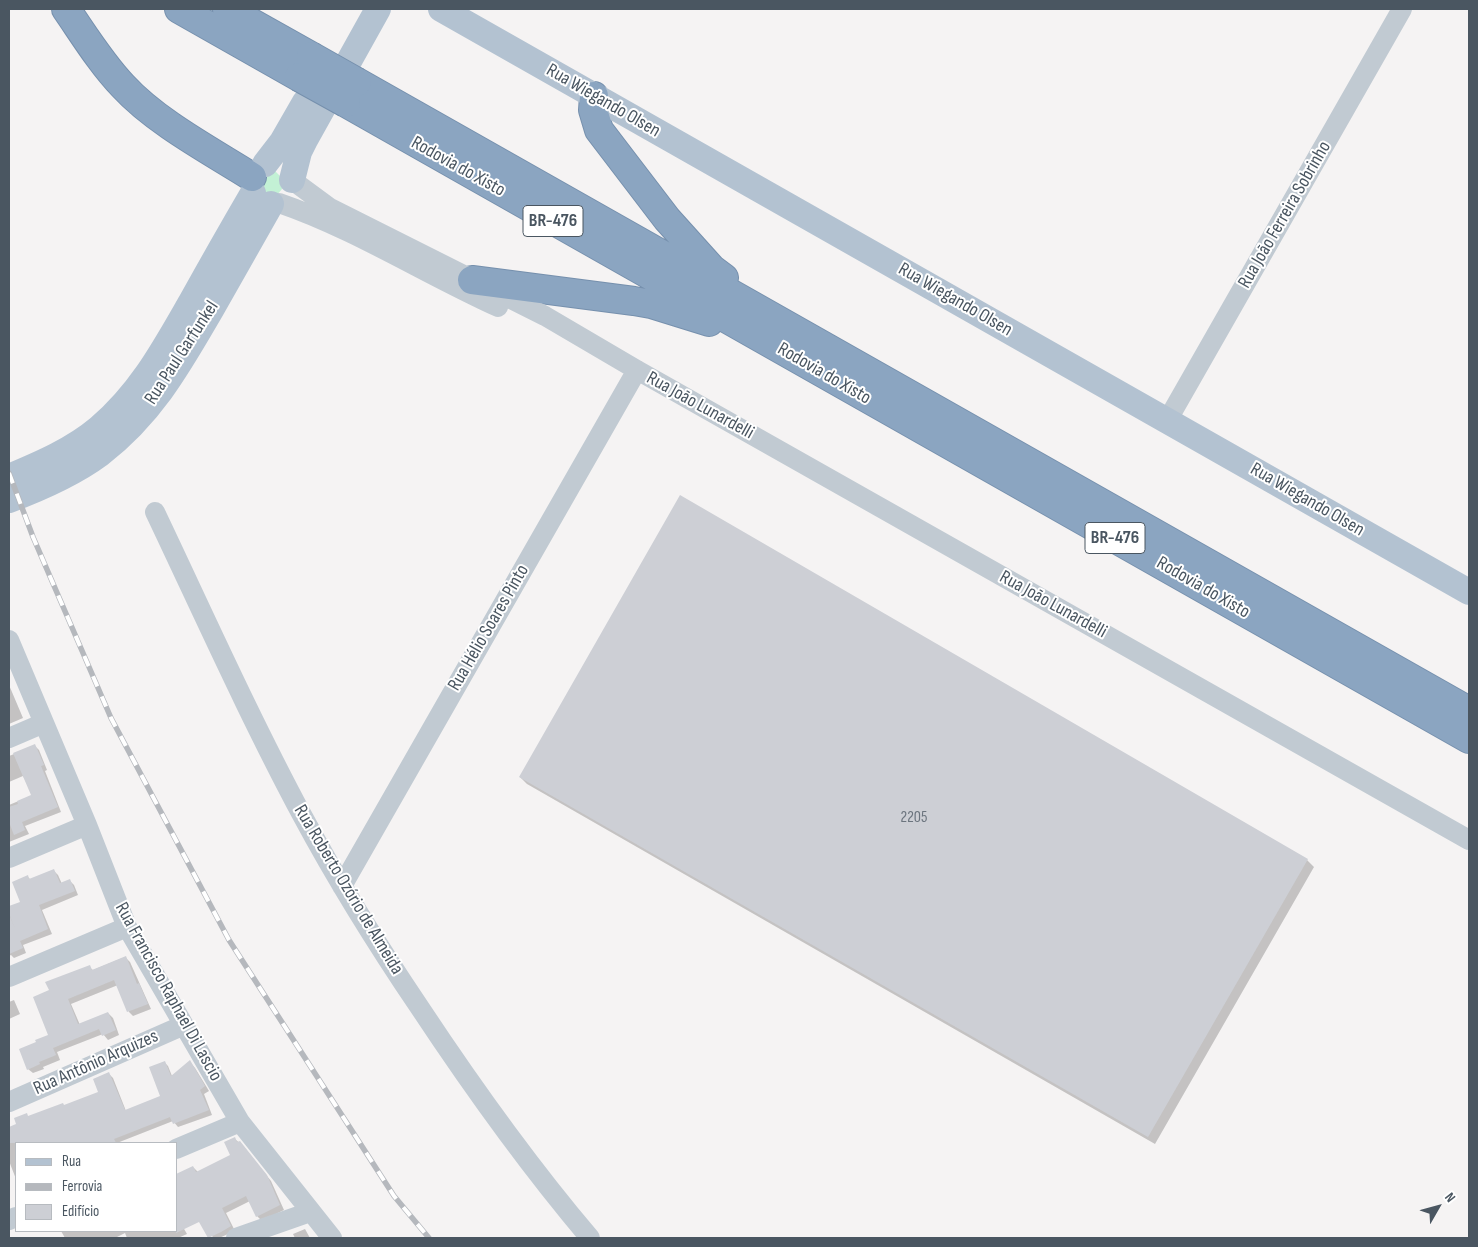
<!DOCTYPE html>
<meta charset="utf-8">
<style>
body{margin:0}
#map{position:relative;width:1478px;height:1247px;overflow:hidden;background:#f5f3f3;font-family:"Sofia Sans Condensed",sans-serif}
canvas{display:block}
.frame{position:absolute;inset:0;border:10px solid #4a5661;pointer-events:none}
.legend{position:absolute;left:15px;top:1142px;width:162px;height:90px;box-sizing:border-box;background:#fff;border:1px solid #b7bbc0;margin:0;padding:6px 9px;list-style:none;font-size:15px;color:#4a5661}
.legend li{display:flex;align-items:center;gap:10px;height:25px}
.legend b{width:25px;border:1px solid #b7bbc0}
.north{position:absolute;left:1413px;top:1182px;width:50px;height:50px;-webkit-text-stroke:4px #fff;paint-order:stroke;rotate:52deg;font-size:14px;font-weight:700;line-height:20px;text-align:center;color:#4a5661}
.north::after{content:'';display:block;margin:auto;width:18px;height:22px;background:#4a5661;clip-path:polygon(50% 0,100% 100%,50% 72%,0 100%)}
</style>
<div id="map">
<canvas width="1478" height="1247"></canvas>
<div class="frame"></div>
<ul class="legend">
<li><b style="height:6px;background:#b3c2d1"></b>Rua</li>
<li><b style="height:6px;background:#b5b8bd"></b>Ferrovia</li>
<li><b style="height:14px;background:#cdcfd5"></b>Edifício</li>
</ul>
<div class="north">N</div>
</div>
<script>
const context = document.querySelector('canvas').getContext('2d');
context.lineJoin = 'round';
function fillPath(path, color) { context.fillStyle = color; context.fill(path, 'evenodd'); }
function trace(path, color, width, dash) { context.strokeStyle = color; context.lineWidth = width; context.lineCap = dash ? 'butt' : 'round'; context.setLineDash(dash || []); context.stroke(path); }
function label(font, color, halo, rows, align = 'center') {
  context.font = font + ' "Sofia Sans Condensed",sans-serif'; context.lineWidth = 4; context.setLineDash([]); context.textBaseline = 'middle'; context.strokeStyle = halo; context.fillStyle = color; for (const [text, x, y, turn = 0] of rows) {
    context.save(); context.translate(x, y); context.rotate((+turn || 0) * Math.PI / 180); context.textAlign = isNaN(turn) ? turn : align; if (halo) context.strokeText(text, 0, 0); context.fillText(text, 0, 0); context.restore();
  }
}
fillPath(new Path2D(`
 M275,171L281,177L282,189L277,195H265L258,181Z`), '#c3f1d5');
fillPath(new Path2D(`
 M9,685L23,718L9,724Z
 M35,746L39,750L47,770L45,771L61,812L25,826L29,834L9,842V805L33,795L23,776L9,782V756Z
 M520,777L1307,860L1314,867L1155,1144L527,784Z
 M54,871L58,875L62,884L70,881L74,885L78,895L42,910L52,934L23,945L26,953L14,958L11,955L9,956V908L22,902L27,876L31,880Z
 M125,957L130,962L151,1009L133,1016L129,1012L118,985L71,1004L80,1025L108,1013L113,1018L119,1035L108,1040L103,1034L57,1052L60,1060L43,1067L44,1069L33,1073L28,1069L49,1035L50,991L89,967L93,970Z
 M14,1000L20,1014L9,1019V1002Z
 M164,1062L168,1066L172,1076L190,1062L195,1068L209,1091L204,1094L212,1115L178,1127L173,1121L117,1143H16V1179L9,1161V1129L29,1117L65,1106L100,1093L109,1074L113,1078L126,1111L162,1097Z
 M235,1139L244,1147L271,1181L284,1210L262,1221L257,1216L250,1201L226,1213L235,1231L219,1238H214L211,1235L193,1167L198,1172L232,1155Z
 M176,1215L187,1234L178,1238H127L125,1233L115,1238H65L61,1231H176Z
 M305,1229L310,1238H295L293,1234Z`), '#0003');
fillPath(new Path2D(`
 M680,495L1308,859L1148,1137L519,777Z
 M35,744L44,765L41,766L58,807L22,822L25,830L14,835L9,822V807L18,804L17,801L31,795L13,753Z
 M54,869L60,883L70,879L75,891L39,905L48,929L20,941L23,948L9,954V914L15,929L9,913V906L20,902L12,882L28,875L29,879Z
 M126,956L137,984L139,983L148,1004L127,1012L114,980L68,999L78,1024L108,1012L116,1030L102,1036L99,1029L53,1048L56,1055L39,1062L40,1064L27,1070L19,1049L36,1042L35,1040L48,1035L33,997L49,990L45,982L90,965L92,970Z
 M190,1060L205,1086L200,1090L209,1110L173,1124L170,1117L114,1139L116,1143H9V1127L16,1124L14,1118L27,1113L28,1116L63,1103L64,1105L98,1092L93,1079L109,1072L125,1110L160,1096L149,1067L165,1061L171,1076Z
 M235,1137L237,1142L240,1141L267,1175L280,1205L256,1217L246,1196L222,1208L231,1226L221,1232L208,1238L199,1222L176,1233V1174L193,1166L196,1172L230,1155L224,1142Z`), '#cdcfd5');
const highway = new Path2D(`
 M66,9C84,35 101,63 123,86C156,122 211,151 252,177
 M179,9L299,77
 M227,9L311,56
 M357,82L1469,711
 M594,96L593,110L599,130L667,219L712,269L724,278
 M346,103L1469,739
 M472,280L634,301L651,304L709,322`);
trace(highway, '#7690ad', 30);
trace(new Path2D(`
 M292,180L330,208L545,316L637,370L1469,840
 M279,203C355,229 425,274 498,307
 M1167,421L1402,9
 M155,512C203,613 249,716 302,815C338,882 378,946 420,1008C473,1088 528,1165 590,1238
 M9,640L87,825L127,927L240,1122L332,1238
 M9,738L44,723
 M9,858L87,825
 M342,886L637,370
 M9,977L127,927
 M9,1102L184,1025
 M176,1149L240,1122
 M9,1220L16,1217
 M236,1238L310,1212`), '#c1cad2', 20);
trace(new Path2D(`
 M441,9L1469,592
 M265,164L282,142L305,102
 M292,180L299,152L305,140L378,9
 M9,477C40,464 73,450 99,428C141,392 164,349 191,302C211,266 232,229 253,193
 M9,500C41,488 73,474 100,454C152,414 179,365 211,310C231,275 251,239 271,204`), '#b3c2d1', 26);
trace(highway, '#8ba5c1', 28);
const rail = new Path2D(`
 M9,473L33,537L111,718L229,940L394,1196L429,1238`);
trace(rail, '#b5b8bd', 5.5);
trace(rail, '#fff', 4, [11]);
const highwayBridge = new Path2D(`
 M311,56L357,82
 M299,77L346,103`);
trace(highwayBridge, '#7690ad', 30, []);
trace(highwayBridge, '#8ba5c1', 28);
label('16px', '#6b747e', null, [
 ["2205",914,818]
]);
for (const [x, y, w] of [
 [553,221,60],
 [1115,538,60]
]) { const box = new Path2D(); box.roundRect(x - w / 2, y - 15.5, w, 31, 4); context.fillStyle = '#fff'; context.fill(box); trace(box, '#4a5661', 1); }
label('bold 18px', '#4a5661', null, [
 ["BR-476",553,221],
 ["BR-476",1115,538]
]);
label('19px', '#4a5661', '#fff', [
 ["Rua Wiegando Olsen",603,101,30],
 ["Rodovia do Xisto",458,167,29],
 ["Rua João Ferreira Sobrinho",1285,215,-60],
 ["Rua Wiegando Olsen",955,300,30],
 ["Rua Paul Garfunkel",182,353,-57],
 ["Rodovia do Xisto",824,374,30],
 ["Rua João Lunardelli",700,406,29],
 ["Rua Wiegando Olsen",1307,500,30],
 ["Rodovia do Xisto",1203,588,30],
 ["Rua João Lunardelli",1053,605,29],
 ["Rua Hélio Soares Pinto",489,628,-60],
 ["Rua Roberto Ozório de Almeida",348,890,59],
 ["Rua Francisco Raphael Di Lascio",168,992,61],
 ["Rua Antônio Arquizes",96,1063,-24]
]);
</script>
